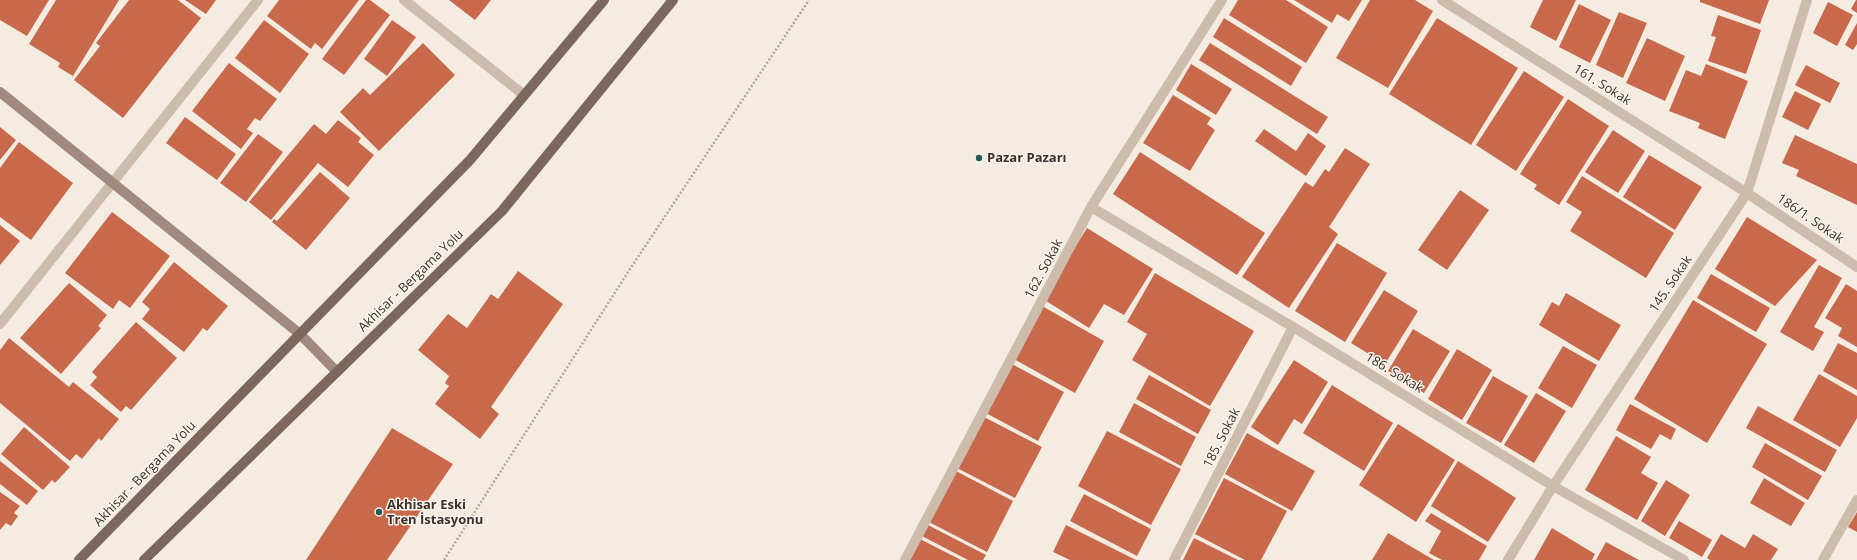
<!DOCTYPE html>
<meta charset="utf-8">
<style>
body{margin:0}
canvas{display:block;background:#f4ebe1}
</style>
<canvas width="1857" height="560"></canvas>
<script>
const context = document.querySelector('canvas').getContext('2d');
context.lineJoin = 'round';
function fillPath(path, color) { context.fillStyle = color; context.fill(path, 'evenodd'); }
function trace(path, color, width, dash) { context.strokeStyle = color; context.lineWidth = width; context.lineCap = dash ? 'butt' : 'round'; context.setLineDash(dash || []); context.stroke(path); }
function label(font, color, halo, rows, align = 'center') {
  context.font = font + ' "Open Sans",sans-serif'; context.lineWidth = 3; context.setLineDash([]); context.textBaseline = 'middle'; context.strokeStyle = halo; context.fillStyle = color; for (const [text, x, y, turn = 0] of rows) {
    context.save(); context.translate(x, y); context.rotate((+turn || 0) * Math.PI / 180); context.textAlign = isNaN(turn) ? turn : align; if (halo) context.strokeText(text, 0, 0); context.fillText(text, 0, 0); context.restore();
  }
}
fillPath(new Path2D(`
 M0,0H49L27,36L0,20Z
 M56,0H119L73,76L58,67L60,63L29,44Z
 M129,0H178L201,18L123,118L74,80L100,46L96,43Z
 M185,0H216L206,14Z
 M279,0H359L322,49L315,43L311,49L267,16Z
 M366,0H370L390,15L344,75L322,59Z
 M449,0H491L475,20Z
 M1238,0H1286L1328,27L1306,63L1229,15Z
 M1294,0H1362L1349,21L1337,14L1332,23Z
 M1370,0H1415L1433,11L1388,88L1336,58Z
 M1543,0H1576L1556,41L1530,27Z
 M1700,0H1769L1760,24L1700,2Z
 M1856,0H1857V13L1851,9Z
 M1828,2L1853,15L1837,46L1813,33Z
 M1579,4L1611,20L1590,63L1559,47Z
 M1619,12L1647,23L1623,78L1596,65Z
 M1718,15L1761,30L1746,74L1708,61L1716,37L1711,36Z
 M1224,18L1302,67L1291,86L1213,37Z
 M1437,18L1518,68L1471,145L1389,94Z
 M264,20L309,54L280,93L235,58Z
 M392,20L416,37L387,76L364,59Z
 M1857,23V44L1853,50L1845,45Z
 M1647,38L1685,56L1665,101L1626,83Z
 M423,43L455,75L379,151L340,112L363,88L370,95Z
 M1210,43L1328,117L1317,134L1199,60Z
 M229,63L277,99L260,121L255,118L247,129L253,133L241,149L192,111Z
 M1191,64L1232,89L1216,115L1176,90Z
 M1706,64L1748,81L1725,139L1698,128L1700,123L1669,111L1686,70L1701,76Z
 M1806,65L1840,83L1830,103L1795,85Z
 M1524,71L1564,97L1516,171L1476,145Z
 M1795,91L1821,104L1808,130L1782,117Z
 M1173,95L1211,118L1207,124L1215,130L1190,171L1143,143Z
 M1568,99L1609,126L1559,205L1534,189L1537,185L1520,174Z
 M185,117L236,154L217,180L166,143Z
 M338,120L361,138L358,142L374,155L348,187L318,163L271,220L249,202L314,124L326,134Z
 M0,127L16,140L0,160Z
 M1264,129L1296,151L1308,133L1326,146L1306,176L1255,141Z
 M1613,130L1645,151L1618,193L1585,172Z
 M258,134L283,152L246,202L220,183Z
 M1795,135L1857,164V205L1796,176L1799,170L1782,163Z
 M19,142L73,183L31,240L0,217V168Z
 M1345,148L1370,164L1329,227L1338,234L1289,308L1242,277L1305,182L1313,187L1325,169L1329,172Z
 M1140,152L1265,233L1237,275L1113,194Z
 M1649,155L1702,187L1675,230L1623,197Z
 M320,172L350,198L306,250L272,222L274,219L277,221Z
 M1582,176L1674,233L1646,278L1570,231L1582,212L1566,202Z
 M1460,190L1489,210L1447,270L1418,250Z
 M112,212L170,256L130,308L119,300L113,309L65,273Z
 M1747,217L1817,260L1775,306L1715,269Z
 M0,225L20,241L0,265Z
 M1087,228L1153,269L1124,315L1104,304L1089,328L1043,299Z
 M1337,243L1387,273L1345,342L1295,311Z
 M174,262L228,306L207,331L203,328L184,352L142,319L150,309L142,302Z
 M1819,265L1842,278L1814,327L1824,332L1813,351L1780,332Z
 M518,271L563,304L491,407L499,414L480,439L435,404L449,386L445,383L449,376L418,350L448,314L467,328L491,294L498,299Z
 M1155,273L1254,331L1210,406L1132,360L1147,334L1127,322Z
 M1711,274L1770,308L1756,332L1697,298Z
 M69,283L107,315L98,326L101,328L61,374L20,338Z
 M1846,284L1857,291V347L1838,336L1842,328L1825,318Z
 M1384,290L1418,311L1385,364L1351,343Z
 M1566,293L1621,325L1599,361L1539,325L1552,302L1559,306Z
 M1693,300L1767,344L1707,443L1634,399Z
 M1042,306L1104,341L1075,393L1012,358Z
 M136,322L177,358L131,410L126,406L121,412L90,385L97,377L92,372Z
 M1413,329L1450,351L1424,393L1388,371Z
 M9,338L69,387L73,382L119,419L101,441L99,438L82,459L76,454L70,461L0,403V350Z
 M1838,343L1857,353V390L1823,371Z
 M1563,346L1597,365L1572,408L1538,388Z
 M1457,349L1492,370L1462,420L1428,399Z
 M1294,360L1328,382L1302,424L1294,419L1278,445L1251,427Z
 M1010,363L1064,392L1038,441L984,412Z
 M1819,374L1857,396V418L1840,447L1793,420Z
 M1149,375L1211,410L1198,434L1136,399Z
 M1493,376L1528,396L1501,443L1466,423Z
 M1332,385L1393,423L1364,471L1303,433Z
 M1536,393L1566,411L1534,463L1504,445Z
 M1134,403L1196,437L1181,466L1119,432Z
 M1630,404L1676,429L1671,440L1660,434L1651,449L1616,430Z
 M1758,406L1837,450L1825,472L1746,428Z
 M984,417L1042,447L1015,498L957,468Z
 M1398,424L1455,460L1416,522L1359,485Z
 M24,427L70,467L55,483L52,480L43,490L1,454Z
 M392,428L453,464L387,560H306Z
 M1107,431L1181,469L1151,525L1078,486Z
 M1247,433L1315,471L1292,511L1225,474Z
 M1616,436L1651,457L1641,473L1658,483L1637,520L1585,490Z
 M1765,443L1822,476L1808,500L1752,467Z
 M0,461L38,491L27,505L0,484Z
 M1458,461L1516,498L1488,542L1431,506Z
 M956,471L1013,501L987,552L929,522Z
 M1224,478L1287,511L1261,560H1245L1195,534Z
 M1764,478L1805,503L1791,526L1750,503Z
 M1666,480L1690,495L1665,536L1641,521Z
 M0,492L20,506L14,513L18,516L11,526L6,523L0,530Z
 M1084,494L1151,529L1137,556L1070,521Z
 M1857,512V532L1848,527Z
 M1431,513L1487,546L1479,560H1442L1429,553L1441,531L1425,521Z
 M1679,521L1712,540L1702,557L1669,538Z
 M926,524L986,555L983,560H968L920,535Z
 M1066,525L1136,560H1070L1053,552Z
 M1552,528L1595,554L1592,560H1534Z
 M1388,533L1434,560H1372Z
 M1721,534L1745,548L1753,534L1778,549L1771,560H1710L1707,558Z
 M1194,538L1238,560H1183Z
 M920,539L961,560H909Z
 M1606,542L1639,560H1596Z`), '#c8694b');
trace(new Path2D(`
 M444,560L630,269L809,0`), '#b9a596', 2.5, [2, 2]);
trace(new Path2D(`
 M404,0L524,95
 M1442,0L1747,193L1857,267
 M1091,207L1293,327L1553,486L1684,560
 M0,324L258,0
 M905,560L1091,207L1222,0
 M1174,560L1293,327
 M1508,560L1553,486L1747,193L1807,0
 M1823,560L1857,500`), '#cdbbac', 10);
trace(new Path2D(`
 M0,92L300,334L337,372`), '#a18a7d', 10);
trace(new Path2D(`
 M79,560L470,160L604,0
 M144,560L502,211L673,0`), '#7d675c', 10);
for (const [x, y, r, color] of [
 [979,158,4,"#1f5a5e"],
 [379,512,4,"#1f5a5e"]
]) { const dot = new Path2D(); dot.arc(x, y, r, 0, 2 * Math.PI); context.fillStyle = color; context.fill(dot); trace(dot, '#fbf5ee', 1.5); }
label('13px', '#3b302b', '#fbf5ee', [
 ["161. Sokak",1602,85,32],
 ["186/1. Sokak",1810,219,34],
 ["162. Sokak",1044,269,-62],
 ["Akhisar - Bergama Yolu",411,281,-44],
 ["145. Sokak",1671,284,-56],
 ["186. Sokak",1394,373,31],
 ["185. Sokak",1222,438,-63],
 ["Akhisar - Bergama Yolu",145,474,-46]
]);
label('bold 13px', '#3b302b', '#fbf5ee', [
 ["Pazar Pazarı",987,158],
 ["Akhisar Eski",387,505],
 ["Tren İstasyonu",387,520]
], 'left');
</script>
